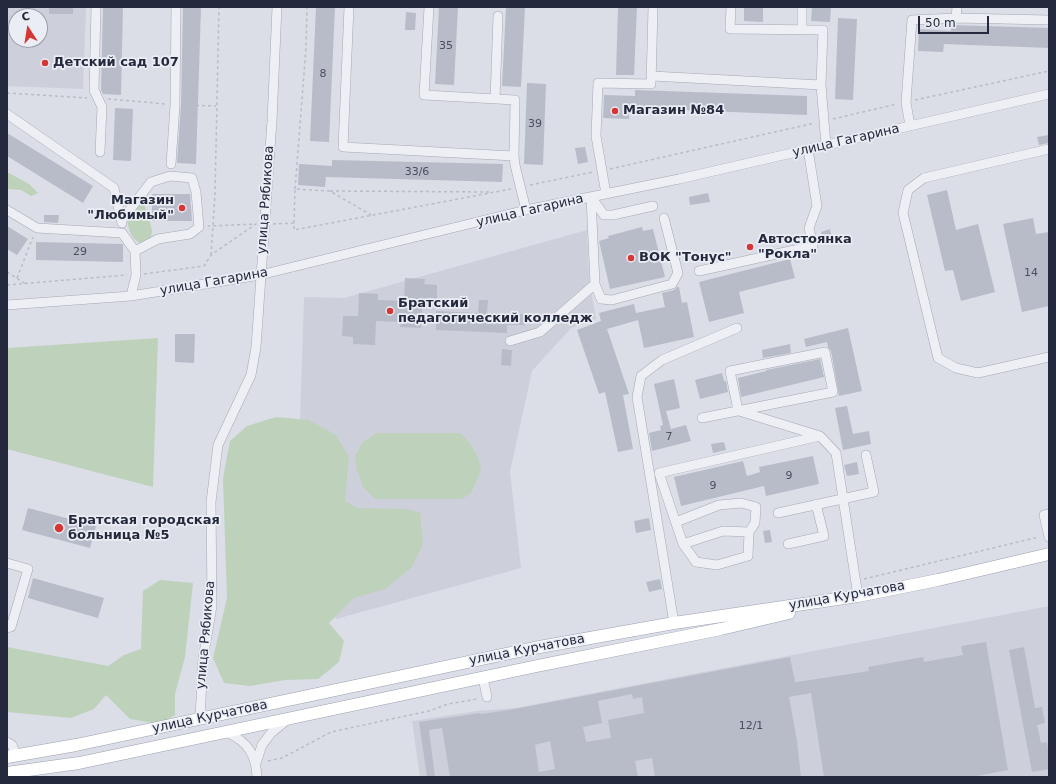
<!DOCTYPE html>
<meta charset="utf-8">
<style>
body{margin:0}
#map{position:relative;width:1056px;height:784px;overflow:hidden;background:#dbdee6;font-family:"DejaVu Sans",sans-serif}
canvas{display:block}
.frame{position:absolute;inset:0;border:8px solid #24293d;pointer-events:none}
.north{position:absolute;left:8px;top:8px;width:40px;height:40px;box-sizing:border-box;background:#eaedf4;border:1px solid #9b9fab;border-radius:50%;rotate:348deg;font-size:11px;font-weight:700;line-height:16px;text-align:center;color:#24293d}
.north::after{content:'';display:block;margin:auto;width:14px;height:18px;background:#d53736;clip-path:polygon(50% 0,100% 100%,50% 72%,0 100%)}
.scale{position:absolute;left:918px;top:16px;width:71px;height:18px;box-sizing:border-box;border:2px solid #24293d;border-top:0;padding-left:5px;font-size:12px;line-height:14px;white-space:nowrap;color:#24293d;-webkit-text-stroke:3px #eaedf4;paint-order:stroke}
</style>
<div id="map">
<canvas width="1056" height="784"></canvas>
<div class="frame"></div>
<div class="north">С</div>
<div class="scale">50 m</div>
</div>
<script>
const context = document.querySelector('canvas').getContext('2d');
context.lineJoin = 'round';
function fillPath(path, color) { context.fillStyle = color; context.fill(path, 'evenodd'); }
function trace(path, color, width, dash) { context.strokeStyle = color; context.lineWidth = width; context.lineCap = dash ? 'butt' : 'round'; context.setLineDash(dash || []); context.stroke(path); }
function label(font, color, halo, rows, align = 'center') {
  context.font = font + ' "DejaVu Sans",sans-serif'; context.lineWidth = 3.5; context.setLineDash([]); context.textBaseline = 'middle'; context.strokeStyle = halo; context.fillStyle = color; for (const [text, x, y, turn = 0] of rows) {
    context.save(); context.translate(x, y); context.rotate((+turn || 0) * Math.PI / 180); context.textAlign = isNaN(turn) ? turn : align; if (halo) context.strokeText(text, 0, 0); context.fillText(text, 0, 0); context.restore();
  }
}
fillPath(new Path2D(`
 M7,7H86L83,89L7,86ZM16,16H40V40H16Z
 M587,230L589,278L596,319L571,328L532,371L510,472L521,568L336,619L299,452L304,297L344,298Z
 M1049,606V777H420L412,721L477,711L515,708Z`), '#cdd0db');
fillPath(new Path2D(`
 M7,172L29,184L38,193L31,196L21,190L8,189L7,188Z
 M143,201L150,222L152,231L151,238L142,244C130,238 130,232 127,220Z
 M158,338L153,487L7,449V348Z
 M276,417L309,420L336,435L349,457L345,501L357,508L405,509L420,512L423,544L412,567L385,589L354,598L329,623L344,641L339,662L318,679L285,680L250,686L224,683L213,658L227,598L223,478L230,441L247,426Z
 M377,433H460L469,442L478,457L481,470L471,493L462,499H375L363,487L357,470L355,456L363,442Z
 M160,580L193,583L185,657L175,694V715L159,724L130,719L106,695L94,709L71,718L7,712V647L108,666L124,655L141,649L143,591Z`), '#bdd1bb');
fillPath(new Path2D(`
 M49,7H73V14H49Z
 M103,7H123L121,95L103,94L101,90Z
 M183,7H201L196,164L177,163L181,105Z
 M316,7H335L329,142L310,141Z
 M439,7H458L454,85L435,84Z
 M506,7H525L521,87L502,86Z
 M618,7H637L634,75H616Z
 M744,7H763V22L744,21Z
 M812,7H831L830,22L811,21Z
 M406,12L416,13L415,30H405Z
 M838,18L857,19L853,100L835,99Z
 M951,25L1049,28V48L944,44L943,52L918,51L919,29L951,31Z
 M527,83L546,84L543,165L524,164Z
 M635,90L807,96V115L629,108V119L603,118L604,95L635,96Z
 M115,108L133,109L131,161L113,160Z
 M7,133L93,186L83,203L7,156Z
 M1049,135V143L1039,145L1037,137Z
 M585,147L588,162L578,164L575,148Z
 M332,160L503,164L502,182L326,177L325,187L298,185L299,164L332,166Z
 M947,190L956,230L978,224L995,292L961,301L953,270L945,271L927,195Z
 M708,193L710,202L690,205L689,197Z
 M152,194H190L192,221H152Z
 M44,215H59L58,223L44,222Z
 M1033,218L1036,234L1049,232V306L1022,312L1003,224Z
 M7,226L28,239L17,255L7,249Z
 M642,227L643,231L653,229L665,277L610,289L599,241L609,238L608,236Z
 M830,229L832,238L823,241L821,232Z
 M36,242L123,244V262L36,260Z
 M790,259L795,278L739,292L744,313L709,322L699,282Z
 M405,278L425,279L424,284L437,285V306H422L421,328L400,327L401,322L376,321L375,345L353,344V337L342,336L343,316H358L359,293L378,294V300L404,301Z
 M677,287H679L682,303L687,302L694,337L644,348L638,320L607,329L629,394L623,395L633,449L618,452L605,392L599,394L577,330L601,321L599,313L634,304L636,313L665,307L662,293L674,290Z
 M479,300H488L487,313L525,314V325H507V333L436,330V311L478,313Z
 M848,328L862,391L839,396L831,351L828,347L827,342L806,347L804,339Z
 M175,334H195L194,363L175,362Z
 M790,344L791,353L763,358L762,350Z
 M502,349L512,350L511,366L501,365Z
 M820,359L824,377L741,397L738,378L766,371V370Z
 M722,373L724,381H726L728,392L700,399L695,380Z
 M674,379L680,408L666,411L671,429L686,425L691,441L652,451L649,433L661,430L660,426L663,425L654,384Z
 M847,406L853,434L869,431L871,444L843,450L835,408Z
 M724,442L726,450L713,453L711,444Z
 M813,456L819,484L766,496L764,486L681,506L674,477L743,461L747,476L760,472L759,467Z
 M857,462L859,474L847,476L844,465Z
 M28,508L96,526L90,548L22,530Z
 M649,518L651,530L636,533L634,521Z
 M770,530L772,542L765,543L763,531Z
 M33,578L104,598L98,618L28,598Z
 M660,579L662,589L649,592L646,582Z
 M986,642L1008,770L977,776V777H824L811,693L789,697L797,741L801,777H655L652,758L635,761L638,777H450L442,728L429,730L435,777H427L419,722L480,713L481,714L509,710L790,657L795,682H797L869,671L868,667L923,657L924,662L963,655L961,646ZM632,694L633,699L642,697L644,713L608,720L611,738L586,742L583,727L602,723L598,701ZM550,741L555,769L539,772L535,745Z
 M1024,647L1035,708L1042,707L1045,723L1037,725L1041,743L1047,742L1049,754V769L1032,772L1009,650Z`), '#b8bcc9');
const minor = new Path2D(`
 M96,7L94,90L102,107L100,152
 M349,7L343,147L514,156L515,165L526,210
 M429,7L424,95L515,100L514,156
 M731,7L730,29L823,30L821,85
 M956,18L1049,20
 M802,30V7
 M652,76L821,85L826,145
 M495,99L498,16
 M7,114L114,188L122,223
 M910,126L906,102L912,20L956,18L957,7
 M1049,149L924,178L908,190L903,213L938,358L956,368L978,373L1049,357
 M171,164L175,105L176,7
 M606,194L596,136L598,83L651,84L653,7
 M591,197L595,284L601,299L612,300L672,284L678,273L664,218
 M591,197L604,215H613L653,206
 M7,210L37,228L122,233L135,251L136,275L131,296
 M122,220L151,182L170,176L192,178L196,192L199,227L190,234L158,239L135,251
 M699,271L813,246L809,228L817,206L808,149
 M7,305L131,296L260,275L526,210L679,179L1049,94
 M510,341L540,332L595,284
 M739,411L820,436L836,453L858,596
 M702,418L833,392L825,352L730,371L738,410
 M778,513L874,492L866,455
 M1049,514L1044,515L1049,537
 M676,522L719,505L741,503L756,507L755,523L749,532
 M683,544L723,531L749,532L748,556L717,565L696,562L683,544L659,473L820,436
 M788,544L824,536L816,504
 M7,563L28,569L11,627L7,628
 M674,623L637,397L641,376L662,360L737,328
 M483,678L487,697
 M200,719L203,659L212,606L211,502L218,445L251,375L256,347L272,121L277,7
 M228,733C248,742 256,755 257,777
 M7,742L12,745L16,755
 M256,763L262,745L271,733L287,720`);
const major = new Path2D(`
 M7,757L76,745L534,648L674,623L858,596L938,580L1049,554
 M7,773L79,763L537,666L721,629L789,613`);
trace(minor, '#a4a8b3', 10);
trace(major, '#9aa0b3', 13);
trace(new Path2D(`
 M7,93L87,98
 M108,99L166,104
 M915,100L1049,71
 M184,105L216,106
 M833,119L897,104
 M610,169L815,123
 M530,185L593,172
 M295,189L306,48L307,7
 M330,191L490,192
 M294,223L295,189L330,191L371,215
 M273,224L294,223V230L511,189
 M211,255L215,194L219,7
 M7,272L26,284
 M144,274L204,266L211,255L256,224L208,226
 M17,278L33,237
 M7,285L127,275
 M864,579L1039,537
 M268,761L282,758L331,732L429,711L448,704L477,699`), '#b9bcc5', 1.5, [3, 3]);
trace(minor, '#eeeff5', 9);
trace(major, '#fff', 12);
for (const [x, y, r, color] of [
 [45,63,4,"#d53736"],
 [615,111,4,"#d53736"],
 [182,208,4,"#d53736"],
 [750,247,4,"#d53736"],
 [631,258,4,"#d53736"],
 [390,311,4,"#d53736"],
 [59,528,5,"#d53736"]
]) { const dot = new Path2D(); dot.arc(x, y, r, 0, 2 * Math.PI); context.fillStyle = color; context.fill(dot); trace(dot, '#eaedf4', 1.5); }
label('11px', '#494e60', null, [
 ["35",446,46],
 ["8",323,74],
 ["39",535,124],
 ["33/6",417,172],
 ["29",80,252],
 ["14",1031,273],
 ["7",669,437],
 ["9",789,476],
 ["9",713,486],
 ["12/1",751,726]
]);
label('bold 13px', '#24293d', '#eaedf4', [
 ["Детский сад 107",53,63],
 ["Магазин №84",623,111],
 ["Магазин",174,201,"right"],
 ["\"Любимый\"",174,216,"right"],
 ["Автостоянка",758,240],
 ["\"Рокла\"",758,255],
 ["ВОК \"Тонус\"",639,258],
 ["Братский",398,304],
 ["педагогический колледж",398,319],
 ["Братская городская",68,521],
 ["больница №5",68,536]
], 'left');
label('13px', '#24293d', '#eaedf4', [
 ["улица Гагарина",846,141,-13],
 ["улица Рябикова",266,200,-86],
 ["улица Гагарина",530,211,-13],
 ["улица Гагарина",214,282,-10],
 ["улица Курчатова",847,596,-10],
 ["улица Рябикова",206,635,-85],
 ["улица Курчатова",527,650,-11],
 ["улица Курчатова",210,717,-12]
]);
</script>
